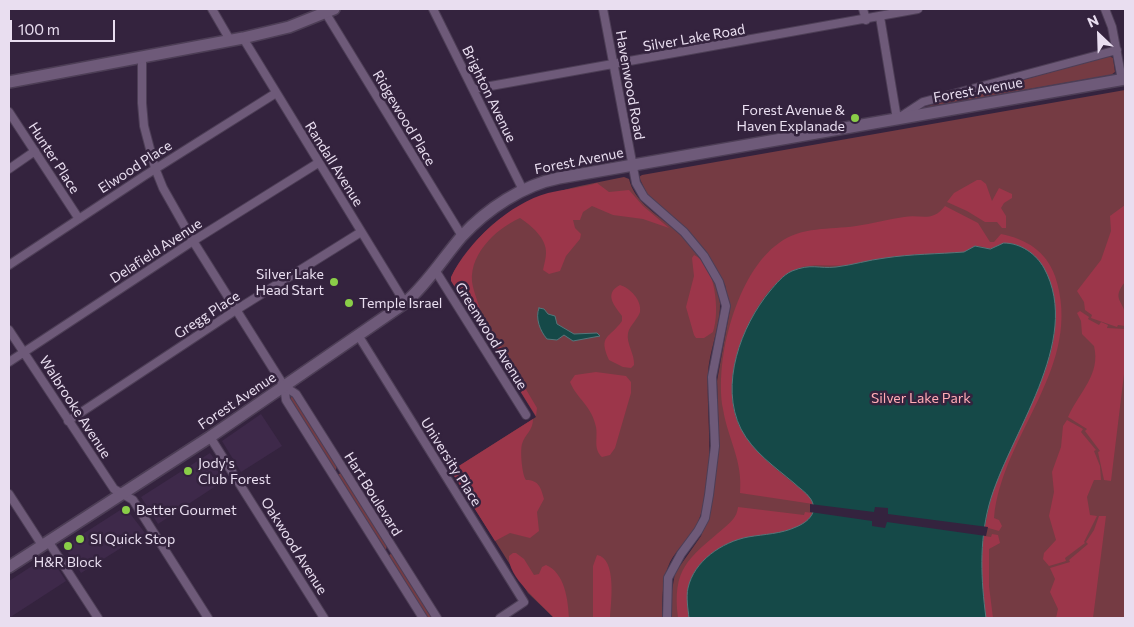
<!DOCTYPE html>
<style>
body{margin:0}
#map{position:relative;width:1134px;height:627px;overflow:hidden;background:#34233e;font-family:Commissioner,sans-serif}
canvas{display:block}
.frame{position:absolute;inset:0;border:10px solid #e9def0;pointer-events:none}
.north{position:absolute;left:1074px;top:10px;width:50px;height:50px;-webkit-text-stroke:4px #34233e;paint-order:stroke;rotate:336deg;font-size:14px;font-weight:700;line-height:20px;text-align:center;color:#e9def0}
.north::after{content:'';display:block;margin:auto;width:18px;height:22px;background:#e9def0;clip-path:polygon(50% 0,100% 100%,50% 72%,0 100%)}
.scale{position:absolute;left:10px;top:20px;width:105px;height:22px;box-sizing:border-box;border:2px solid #e9def0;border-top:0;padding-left:6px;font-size:15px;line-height:18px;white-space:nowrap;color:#e9def0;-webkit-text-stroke:4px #34233e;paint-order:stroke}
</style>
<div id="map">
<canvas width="1134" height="627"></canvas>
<div class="frame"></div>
<div class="north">N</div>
<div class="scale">100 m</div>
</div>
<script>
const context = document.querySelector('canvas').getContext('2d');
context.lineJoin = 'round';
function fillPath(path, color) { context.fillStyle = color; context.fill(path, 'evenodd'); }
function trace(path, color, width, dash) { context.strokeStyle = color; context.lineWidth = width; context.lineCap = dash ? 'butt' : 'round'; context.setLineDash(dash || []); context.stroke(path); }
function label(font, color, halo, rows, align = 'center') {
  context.font = font + ' Commissioner,sans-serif'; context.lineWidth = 5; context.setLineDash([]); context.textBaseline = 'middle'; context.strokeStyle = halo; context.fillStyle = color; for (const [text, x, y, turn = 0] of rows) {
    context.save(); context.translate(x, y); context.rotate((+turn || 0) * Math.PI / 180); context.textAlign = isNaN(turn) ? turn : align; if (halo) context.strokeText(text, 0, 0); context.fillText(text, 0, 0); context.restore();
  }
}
fillPath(new Path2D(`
 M261,414L282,446L241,472L222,441Z
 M210,453L228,478L158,524L141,497Z
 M125,507L145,533L81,573L64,546Z
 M49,555L66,581L9,618V581Z`), '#3e294a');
fillPath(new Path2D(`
 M1109,56L1113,58L1115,72L1111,75L925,107Z
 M1125,90V618H671L670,602L675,573L701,536L711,507L719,443L717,381L730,309L725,285L705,250L680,223L647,194L639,177L642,175Z
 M624,177L629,179C634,200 652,211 668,224C688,240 713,266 719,293C724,321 709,347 708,375C706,421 717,477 698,522C692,537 677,548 670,562C662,579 662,600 662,618H554L528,593L451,471L536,417L451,279C454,268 463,259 469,250C508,197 564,189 624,177Z
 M292,396L337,465L336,470H334L290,399Z
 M341,473L387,545L386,550L337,475Z
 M392,553L433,618H426L388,556Z`), '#753b43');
fillPath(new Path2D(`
 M977,180H981L986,184L992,201L999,188L1012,194V198L1004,203L1001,208L1006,216V228H1002L997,222H985L967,211L947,202L954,193Z
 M597,183L609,192L629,190L643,206L669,228L643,219L613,215L592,206L583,212L580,220H573L575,228L581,234L580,239L566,256L560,271L549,274L543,270C544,264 546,259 546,253C547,239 531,225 520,218C495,229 466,257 473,287C475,296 479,304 481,313L537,408L536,416L451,281V277C468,242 510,203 548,193C564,189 581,188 597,183Z
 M1125,205V282C1112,298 1122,300 1125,313C1126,317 1125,322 1125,326L1118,325L1117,327L1091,318L1092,315L1085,310L1084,302L1077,291L1101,260L1111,231L1110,216Z
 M945,206L978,223L990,242H994L1001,234C1026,239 1046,251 1055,276C1085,366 1002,433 994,518L999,520L1002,526L999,531L985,527C989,507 993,487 1001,468C1021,418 1060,365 1055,309C1054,294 1038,268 1031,253L1010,243C1004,244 998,248 992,249C987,249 983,246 978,246C972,247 969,251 964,252C939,258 910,254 884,258C873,259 862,263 851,265C835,267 816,263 802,267C751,283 717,384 742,430C757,458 786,476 809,496L813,504L740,493C743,460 728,440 723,409C714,360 737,272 779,243C802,226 829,230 856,226C872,224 888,219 904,217C921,214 932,223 945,206Z
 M694,255C716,264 720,313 713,332L704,338H696L694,335L686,307L694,276L692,258Z
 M620,285C630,288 642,300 640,312C638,319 630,325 628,333C626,344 635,354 634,365L631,368L623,367L609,360C598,335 609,339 622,321V316C615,306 603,294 620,285Z
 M1080,311L1089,317L1088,319L1099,325L1101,322L1108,325L1107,328L1125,329V366L1111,481L1104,480L1098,452L1100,451L1085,431L1087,429L1068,417C1079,392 1101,375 1094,346L1082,334L1081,321L1077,313Z
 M596,372L626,376L631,382V393L615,448L610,455L602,457C593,449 598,438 596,427C592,406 577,399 570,382L575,375Z
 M533,419C533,431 525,434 522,444C520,451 522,475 526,480C539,480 541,488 544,499L537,512L539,531L530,538L510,533L495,541L451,471Z
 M1067,420L1083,429L1081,432L1096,450L1094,451L1100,466L1101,480H1094L1087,497L1090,515L1097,516L1084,542L1085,543L1065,558L1066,561L1049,566L1043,559L1044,553L1056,540L1049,516L1054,492L1052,472L1061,447L1063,426Z
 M738,507L804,515L805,512L812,513C807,534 764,534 747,538C721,543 705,571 688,590L689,618H678C672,568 688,559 724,528C731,522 737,517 738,507Z
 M1099,516H1106L1093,618H1056L1058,609L1050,592L1055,579L1050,568L1070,562L1069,560L1088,544L1086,542L1094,530Z
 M992,534L998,535L1000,543L989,549V586L993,618H986C983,591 979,563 984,536L991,537Z
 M513,553H516L524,559L534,575L539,574L542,567L546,565C565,573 568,600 569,618H554C541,603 507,577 509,556Z
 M597,555C617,558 611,603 610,618H593V566Z`), '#9c364a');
const water = new Path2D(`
 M1004,243C1021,243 1036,254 1044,268C1084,341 1008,435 989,505C979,543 981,580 986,618H689C688,609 686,597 688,588C694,561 722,542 748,537C765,534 781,534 796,527C801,525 808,521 811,516C815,511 814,503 810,498C806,492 799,488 794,483C775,467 753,452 741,429C719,385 741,326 770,291C776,284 783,275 792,271C812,263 818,269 836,267C853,265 868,260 885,258C911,254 938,254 964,252L975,246L990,249Z
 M539,308L544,309L548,314L555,316L557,324L574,334L597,333L600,336L573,341L564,335L557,340L547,339C540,331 535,318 539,308Z`);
fillPath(water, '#154948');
trace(water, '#55767a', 1);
fillPath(new Path2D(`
 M810,504L874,512L875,507L888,508V514L988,527L986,536L887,522L885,528L872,526V521L810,512Z`), '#34233e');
const street = new Path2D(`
 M212,9L230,40
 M433,9L523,190
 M603,9L636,183L644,197L684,232L704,256L719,282L726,306L712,377L715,446L709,495L705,518L698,531L681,554L668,578L667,618
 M863,9L866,20
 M1105,9L1112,27L1122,80
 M325,12L462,236
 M880,17L897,119L923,102L1117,50
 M243,38L405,303
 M142,56V103L144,126L155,168L163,188L193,241L284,386L296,394L437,618
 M474,89L918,9
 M9,112L79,219
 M9,169L35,151
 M9,265L144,176L276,93
 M435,270L526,415
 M9,330L114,489L133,500L208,618
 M358,335L524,602L500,618
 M9,362L193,241L318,163
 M284,386L286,400L423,618
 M68,421L236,310L361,232
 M210,437L324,618
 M9,494L42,545
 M48,541L98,618`);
const secondary = new Path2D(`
 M9,82L243,38L289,27L334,9
 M9,567L210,437L405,303C428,283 443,258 462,236C487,209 523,185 559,178L1125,79`);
trace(street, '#4d3e56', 10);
trace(secondary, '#4d3e56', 14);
trace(street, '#6e5a79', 8);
trace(secondary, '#6e5a79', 11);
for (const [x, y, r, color] of [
 [855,118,5,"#8ace48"],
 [334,282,5,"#8ace48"],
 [349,303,5,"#8ace48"],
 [188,471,5,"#8ace48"],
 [126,510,5,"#8ace48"],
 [80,539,5,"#8ace48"],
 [68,546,5,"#8ace48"]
]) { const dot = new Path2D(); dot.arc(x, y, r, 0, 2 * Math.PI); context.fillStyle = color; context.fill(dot); trace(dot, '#34233e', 2); }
label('14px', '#e9def0', '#34233e', [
 ["Silver Lake Road",694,38,-10],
 ["Havenwood Road",630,85,80],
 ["Forest Avenue",978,90,-10],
 ["Brighton Avenue",489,94,64],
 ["Ridgewood Place",404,118,59],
 ["Hunter Place",54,158,57],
 ["Forest Avenue",579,161,-11],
 ["Randall Avenue",334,164,58],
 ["Elwood Place",135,167,-33],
 ["Delafield Avenue",156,251,-33],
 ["Gregg Place",207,315,-33],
 ["Greenwood Avenue",491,336,58],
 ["Forest Avenue",237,401,-34],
 ["Walbrooke Avenue",75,407,57],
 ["University Place",451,462,58],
 ["Hart Boulevard",373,494,58],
 ["Oakwood Avenue",294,546,58]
]);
label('14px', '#e9def0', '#34233e', [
 ["Forest Avenue &",845,110,"right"],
 ["Haven Explanade",845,126,"right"],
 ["Silver Lake",324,274,"right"],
 ["Head Start",324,290,"right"],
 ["Temple Israel",359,303],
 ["Jody's",198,463],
 ["Club Forest",198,479],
 ["Better Gourmet",136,510],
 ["SI Quick Stop",90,539],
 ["H&R Block",68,562,"center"]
], 'left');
label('14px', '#ffabb4', '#34233e', [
 ["Silver Lake Park",921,398]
]);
</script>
